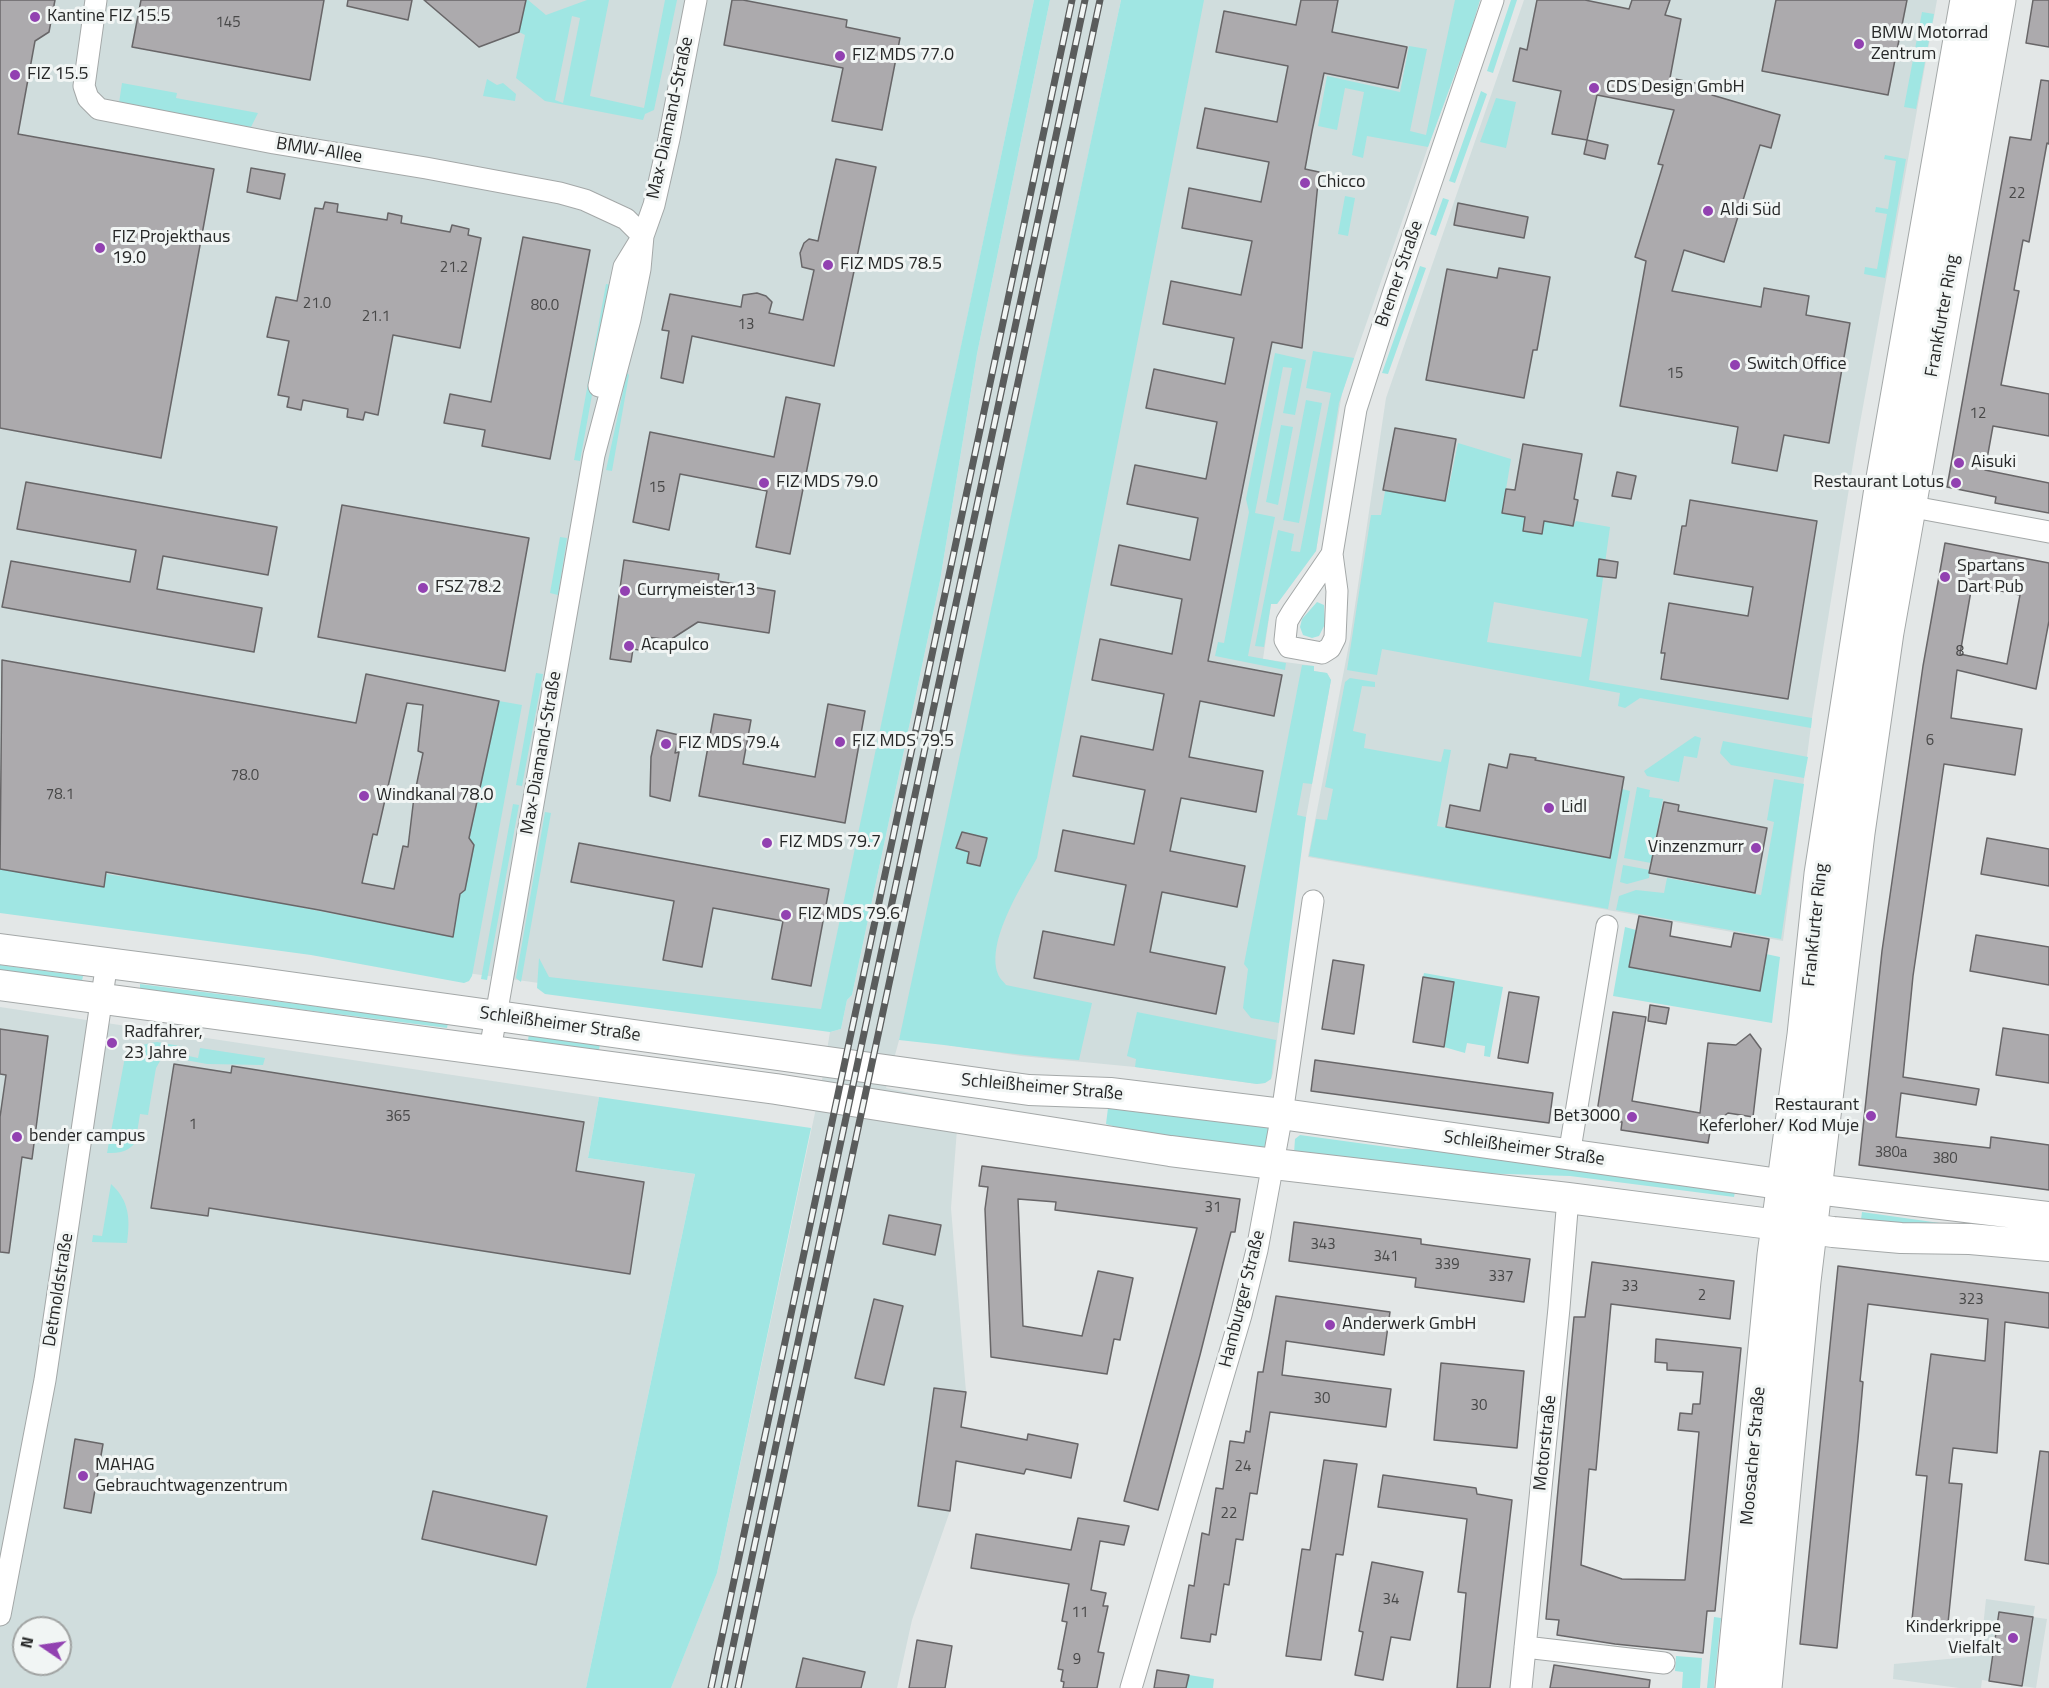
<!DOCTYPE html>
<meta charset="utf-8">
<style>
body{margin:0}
#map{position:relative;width:2049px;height:1688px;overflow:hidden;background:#e3e7e7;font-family:"Titillium Web",sans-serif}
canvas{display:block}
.north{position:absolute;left:12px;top:1616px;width:60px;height:60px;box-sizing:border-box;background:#f1f5f4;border:2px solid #a0a3a2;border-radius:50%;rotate:283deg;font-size:16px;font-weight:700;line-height:24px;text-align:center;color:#262727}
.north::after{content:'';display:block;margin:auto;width:21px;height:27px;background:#9241b1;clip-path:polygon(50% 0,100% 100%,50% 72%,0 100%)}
</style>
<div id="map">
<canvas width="2049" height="1688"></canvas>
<div class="north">N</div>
</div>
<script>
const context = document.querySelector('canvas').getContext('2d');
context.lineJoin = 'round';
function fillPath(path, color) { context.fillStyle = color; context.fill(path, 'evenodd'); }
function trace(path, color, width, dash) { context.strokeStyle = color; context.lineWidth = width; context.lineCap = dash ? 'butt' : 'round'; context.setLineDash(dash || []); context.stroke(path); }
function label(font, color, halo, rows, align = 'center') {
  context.font = font + ' "Titillium Web",sans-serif'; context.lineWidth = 6; context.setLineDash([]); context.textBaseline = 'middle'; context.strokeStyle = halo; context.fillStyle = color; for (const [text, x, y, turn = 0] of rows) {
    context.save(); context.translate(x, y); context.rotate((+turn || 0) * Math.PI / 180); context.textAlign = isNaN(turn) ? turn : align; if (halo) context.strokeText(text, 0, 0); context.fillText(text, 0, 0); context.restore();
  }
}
fillPath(new Path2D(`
 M0,0H1034L819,1022L0,908Z
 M1050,0H1121L904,1022L886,1088L959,1103L951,1208L966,1392L950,1511L912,1620L897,1688H671L717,1573L822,1080L830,1032L841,1029L847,1000L852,995L940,581L977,354Z
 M1154,0H1480L1470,33L1428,147L1342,393L1316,551L1277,604H1271L1263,659L1314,666L1313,671L1327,673L1331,680L1299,856L1273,1073L1271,1079L1265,1083L1257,1084L1135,1067L1021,1056L948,1045Z
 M1524,0H1937L1856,445L1812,718L1783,941L1308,857L1350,639L1386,398Z
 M0,1007L599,1097L588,1158L695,1174L586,1688H0ZM24,1628H60V1664H24Z
 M1986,1599L2035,1606L2033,1617L2047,1619L2036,1688L1982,1680L1981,1688H1959L1893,1679L1894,1664L1980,1656Z`), '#d0dddd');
fillPath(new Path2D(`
 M526,0H528L546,15L587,0H609L590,96L644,108L665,0H677L654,110L645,114L643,120L545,101L516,78L525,35L519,32ZM572,16L580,18L563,103L555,100Z
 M1034,0H1050L977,354L940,581L852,995L847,1000L841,1029L830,1032L545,994L537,988L539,958L549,977L821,1009Z
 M1121,0H1204L1037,858C1022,886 986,941 998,974C999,978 1004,982 1006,985L1092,1003L1079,1060C1019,1056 959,1046 899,1040Z
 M1455,0H1480L1470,33L1428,147L1367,136L1363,158L1352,155L1364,92L1345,88L1337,130L1318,126L1327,76L1400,92L1409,46L1427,49L1410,131L1426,135Z
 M1511,0H1517L1493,73L1487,71Z
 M1922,12L1934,14L1916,109L1904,107Z
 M487,79L497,85L503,83L516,94L515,101L483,96Z
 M122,83L177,93L176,98L258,113L251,127L119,103Z
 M1481,91L1487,94L1455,183L1449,181Z
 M1496,98L1516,102L1506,148L1480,142Z
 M1885,155L1906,159L1885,278L1864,274L1865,267L1877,269L1887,214L1875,212L1876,207L1888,209L1896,161L1884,159Z
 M1345,196L1355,198L1348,236L1338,234Z
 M1443,198L1449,200L1436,236L1430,234Z
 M1420,266L1426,268L1388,374L1382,373Z
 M606,284L612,285L580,461L574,460Z
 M1313,351L1354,358L1339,403L1316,551L1277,604H1271L1264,647L1255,646L1278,530L1294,534L1291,551L1300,552L1331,393L1306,388Z
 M1275,353L1306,360L1295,415L1283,413L1292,368L1283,367L1255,513L1275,517L1248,656L1286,663L1285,670L1215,656L1218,642L1224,643L1249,512L1246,499Z
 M627,373L629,375L612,471L606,470Z
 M1306,400L1322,403L1299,523L1283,520Z
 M1281,425L1293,427L1278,505L1266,502Z
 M1458,443L1511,459L1502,513L1525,517L1523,531L1542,534L1544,521L1573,526L1576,521L1610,527L1589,680L1812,718L1811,728L1640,698L1625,708L1618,706L1620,693L1382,649L1377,675L1347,670L1371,515H1381L1389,468L1413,472L1409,495L1446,501ZM1494,602L1588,619L1581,657L1487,642Z
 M560,537L567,538L558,595L550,593Z
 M1317,602L1324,605L1325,624L1319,636L1312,638L1303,635L1300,627L1302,619Z
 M1302,665L1314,666V671L1327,673L1331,680L1312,784L1303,783L1297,815L1306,817L1279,1023L1251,1018L1243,1008L1248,969L1244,964Z
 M536,673L543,674L522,786L516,785Z
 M1350,678L1375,682V687L1362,686L1353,731L1366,734L1364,748L1441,762L1444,749L1451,750L1437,826L1609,858L1622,789L1630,791L1608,909L1309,856L1316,819L1327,820L1333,789L1325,787L1345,682Z
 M499,701L522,705L472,976L469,981L464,983L311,955L0,913V869L103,887L106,874L151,881L153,875L166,878L165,883L279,903L281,898L293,906L452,937L460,894L465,889L474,846L469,838Z
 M1695,736L1701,738L1697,758L1684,756L1679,782L1647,776L1644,771Z
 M1723,741L1808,757L1804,778L1731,765L1720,753Z
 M1774,779L1804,784L1781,939L1616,910L1619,896L1636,890L1664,893L1667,878L1761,895L1774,822L1767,820Z
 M1637,787L1650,790L1649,797L1663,799L1651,863L1624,858Z
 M513,804L519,805L487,980L481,979Z
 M545,812L551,813L521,982L516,978Z
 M1623,865L1650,870L1649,878L1627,884L1620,882Z
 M1625,927L1636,930L1629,966L1766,954L1780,957L1772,1023L1613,996Z
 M0,965L83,976L82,981L0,970Z
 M1424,973L1503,987L1490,1057L1484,1056L1485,1046L1467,1043L1465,1053L1444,1047L1454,983L1423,977Z
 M140,984L448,1023L447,1028L140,989Z
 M1137,1012L1276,1040L1271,1079L1265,1083L1257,1084L1135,1067L1136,1059L1127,1056Z
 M529,1034L600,1044L599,1050L528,1040Z
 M157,1042L186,1047L184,1055L198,1058L200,1048L265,1058L263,1065L207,1064L169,1057L160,1061L156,1068L148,1115L140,1114L137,1133L141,1134C133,1149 124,1154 107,1153L125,1057C135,1046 143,1044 157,1042Z
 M599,1097L811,1128L717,1573L671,1688H586L695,1174L588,1158Z
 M1108,1108L1267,1125C1271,1133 1267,1143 1262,1151L1136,1133L1106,1124Z
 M1300,1135L1402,1149L1438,1148L1736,1187L1734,1197L1570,1176L1412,1171L1294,1153L1295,1139Z
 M111,1184C130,1201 130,1220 127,1243L92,1242L93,1235L102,1236Z
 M1862,1212L1961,1226L1981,1227L2001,1222L2049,1235L1860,1227Z
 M1714,1617L1721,1618L1714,1688H1707Z
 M1676,1656L1702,1658L1700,1688H1682L1683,1672L1675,1671Z
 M1189,1675L1214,1679L1213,1688H1186Z`), '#a0e6e3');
const building = new Path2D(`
 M0,0H55L49,32L35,41L18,134L214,169L161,458L0,428Z
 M141,0H324L310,80L132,47Z
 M348,0H412L408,20L347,6Z
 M424,0H526L519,32L479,47Z
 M732,0H743L847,20L846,27L900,38L882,130L832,121L843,68L724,45Z
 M1301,0H1338L1332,32L1407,47L1398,88L1324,73L1312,131L1305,169L1319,172L1302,348L1272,342L1208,661L1282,675L1274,716L1200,701L1189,757L1263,771L1256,812L1181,798L1170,851L1245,866L1237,907L1162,892L1150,952L1225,967L1216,1014L1034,978L1043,931L1114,945L1126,885L1055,871L1063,830L1134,844L1145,790L1073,776L1081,736L1153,750L1164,694L1092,680L1100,639L1172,654L1182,599L1111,585L1119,545L1190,560L1198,518L1127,504L1135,465L1206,479L1217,422L1146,408L1154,369L1225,384L1234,338L1163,324L1171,281L1241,295L1252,241L1182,228L1189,188L1261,202L1269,162L1197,148L1205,108L1277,122L1288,66L1216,52L1224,11L1296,25Z
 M1537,0H1585L1629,9L1632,0H1670L1665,15L1681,19L1670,78L1714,87L1712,95L1780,115L1771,148L1760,145L1724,262L1684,250L1672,291L1761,307L1764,288L1809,296L1806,315L1850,323L1829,443L1784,435L1777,471L1732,463L1738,427L1620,406L1646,261L1635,257L1663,165L1658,164L1674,110L1597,95L1587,140L1552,134L1561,91L1513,81L1520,48L1527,50Z
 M1776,0H1907L1888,95L1762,71Z
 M2033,0H2049V47L2026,43Z
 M2041,80L2049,81V144L2047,143L2029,242L2023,240L2014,290L2019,291L2001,385L2049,394V436L1993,426L1985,470L2049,483V513L1995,503L1996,497L1947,487L2010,137L2031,140Z
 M1587,140L1608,145L1605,159L1584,154Z
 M836,159L876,167L834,366L692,336L683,383L661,378L669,331L662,330L670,294L741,307L743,295L757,293L766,296L772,302L769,313L803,320L814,270L802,267L800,253L804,243L809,239L818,241Z
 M251,168L285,174L280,199L247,192Z
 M325,202L338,204L337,212L387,220L388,213L402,216L401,223L450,232L452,225L469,229L468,235L481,238L460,348L393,335L378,415L365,412L363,420L347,417L348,409L303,400L301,410L287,407L289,397L278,395L289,341L267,337L276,297L297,301L315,208L323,209Z
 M1458,203L1528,217L1524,238L1454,225Z
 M523,237L590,250L550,459L482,446L485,430L444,423L450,394L491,402Z
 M1499,268L1550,277L1537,350H1533L1524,398L1426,380L1447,269L1497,278Z
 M786,397L820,404L790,554L756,547L767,491L680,474L669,530L633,522L650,432L774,457Z
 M1395,428L1456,439L1445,501L1383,490Z
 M1523,444L1582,454L1574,499L1578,500L1573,526L1544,521L1542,534L1523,531L1525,517L1502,513L1506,489L1515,490Z
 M1617,472L1636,476L1631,499L1612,496Z
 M26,482L277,527L268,575L163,556L160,572L157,589L262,608L254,652L2,607L11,561L130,582L136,550L17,529Z
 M1690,500L1817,521L1788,699L1661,679L1665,653H1661L1669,603L1748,616L1753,587L1674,574L1682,526H1686Z
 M342,505L529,538L505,671L318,637Z
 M1945,543L2049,563V621L2036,689L1957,670L1951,718L2022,729L2015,775L1944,764L1913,976L1903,1077L1979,1089L1976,1105L1901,1093L1896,1137L1990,1148L1991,1137L2049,1145V1190L1859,1165L1882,951L1923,666ZM1972,585L2020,595L2007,664L1960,654Z
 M1599,559L1618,562L1616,578L1597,576Z
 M624,560L719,574L718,581L775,591L769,633L698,622L670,640L647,637L645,651L633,649L631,662L610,659Z
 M2,660L356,723L366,674L499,701L469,838L474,845L465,890L460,894L453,937L319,910L106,872L104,887L0,869ZM407,703L423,705L418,751L423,753L414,797L408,847L403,846L394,889L362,883L373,834L377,835Z
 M828,704L865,711L845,823L699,796L714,714L751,720L743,764L815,777Z
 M657,730L679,735L675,753L679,752L670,801L650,796L651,757Z
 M1510,754L1536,758L1535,760L1624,777L1610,858L1446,827L1450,805L1480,811L1489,764L1507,768Z
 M1664,802L1679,805L1678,811L1767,828L1755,893L1649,873Z
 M962,832L987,838L980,866L967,863L969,852L956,848Z
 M1987,838L2049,849V886L1981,874Z
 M579,843L829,889L811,986L772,979L783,921L713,908L702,967L663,960L674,901L571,882Z
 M1639,916L1672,922L1670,936L1731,947L1734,933L1769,939L1760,991L1629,967Z
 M1976,935L2049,947V985L1970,971Z
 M1333,960L1364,965L1354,1034L1322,1029Z
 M1423,977L1454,982L1444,1047L1413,1042Z
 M1509,992L1539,997L1528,1063L1498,1058Z
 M1650,1005L1669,1008L1666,1024L1648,1021Z
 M1613,1012L1646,1017L1632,1101L1700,1113L1708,1043L1736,1045L1750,1034L1761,1049L1753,1117L1728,1113L1711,1126L1708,1143L1621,1130L1622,1122L1596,1118Z
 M2003,1028L2049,1035V1083L1996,1075Z
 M0,1029L48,1036L32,1159L22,1157L9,1253L0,1252V1117L6,1075L0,1074Z
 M1315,1060L1553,1093L1549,1123L1311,1091Z
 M174,1064L231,1073L232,1066L584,1122L576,1171L644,1182L630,1274L209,1208L208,1216L151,1208Z
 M982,1166L1240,1199L1235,1232H1231L1200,1355L1158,1510L1124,1501L1197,1228L1055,1210L1056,1202L1018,1199L1023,1326L1082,1336L1098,1271L1133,1278L1120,1340L1114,1339L1107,1374L991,1357L985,1209L988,1187L979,1186Z
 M889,1215L941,1225L935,1255L883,1244Z
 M1294,1222L1421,1239V1244L1530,1259L1524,1302L1415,1287L1416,1278L1289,1261Z
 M1592,1262L1734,1281L1730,1319L1611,1304L1596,1470L1589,1469L1581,1565L1622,1579L1685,1580L1699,1432L1678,1430L1680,1413L1692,1414L1693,1404H1700L1703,1372L1667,1370V1363L1655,1362L1656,1339L1741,1348L1716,1601L1715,1611H1707L1703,1653L1615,1644L1557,1635L1559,1620L1546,1619L1574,1317H1585Z
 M1838,1266L2049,1293V1328L2005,1322L1997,1453L1953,1448L1949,1483L1962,1484L1947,1633L1911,1629L1927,1476L1916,1475L1931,1354L1985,1361L1988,1319L1868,1304L1860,1381L1863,1382L1858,1439L1837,1648L1800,1644Z
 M1276,1296L1390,1312L1384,1355L1286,1341L1282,1375L1391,1389L1386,1427L1270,1412L1257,1494L1250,1493L1243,1540L1236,1539L1229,1585L1224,1584L1216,1635L1211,1634L1210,1642L1181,1638L1189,1585L1194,1586L1202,1533L1209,1535L1216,1488L1223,1489L1230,1441L1244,1443L1246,1431L1250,1432L1258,1372H1263Z
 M874,1299L903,1306L884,1385L855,1378Z
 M1441,1363L1524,1371L1517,1448L1434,1440Z
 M934,1388L966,1392L961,1427L1027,1440L1028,1434L1078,1444L1071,1478L1026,1469L1024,1474L956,1461L950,1511L918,1506Z
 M75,1439L103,1444L91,1513L64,1508Z
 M2040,1451L2049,1452V1564L2025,1560Z
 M1324,1460L1357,1464L1343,1555L1336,1554L1321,1660L1286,1656L1302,1549L1310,1550Z
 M1383,1475L1476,1488L1477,1494L1512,1500L1490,1688H1457L1466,1593L1458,1592L1467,1519L1378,1507Z
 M433,1491L547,1516L536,1565L422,1539Z
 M1078,1518L1129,1526L1124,1545L1100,1541L1091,1590L1106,1593L1103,1606H1108L1098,1652L1104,1653L1097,1688H1063L1064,1682L1061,1681L1063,1670L1058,1669L1067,1622L1062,1621L1069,1584L971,1568L976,1534L1071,1550Z
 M1372,1562L1423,1572L1410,1640L1391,1637L1383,1680L1355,1675L1363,1632L1359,1631Z
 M1999,1612L2033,1617L2022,1686L1989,1681Z
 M917,1640L952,1646L945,1688H909Z
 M803,1658L865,1672L861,1688H796Z
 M1554,1665L1650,1680L1649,1688H1550Z
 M1157,1670L1189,1675L1186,1688H1154Z`);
fillPath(building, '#acaaad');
trace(building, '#686668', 1.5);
const street = new Path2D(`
 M96,0L84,86L88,98L99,109L274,143L426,168L560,193L585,200L626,219L643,236
 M599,386L624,267L643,236L654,205L669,139L696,0
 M1908,506L2049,532
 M1332,554L1293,611L1287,621L1285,640L1289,647L1322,653L1330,648L1335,638L1337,591L1332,554L1356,409L1393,294L1493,0
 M490,1050L594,455L630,319L640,269L643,236
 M1569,1155L1607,926
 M0,1615L45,1380L107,962
 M1525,1647L1664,1663
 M1131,1688L1241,1315L1257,1250L1282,1114L1313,901
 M1521,1688L1559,1308L1568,1198`);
const secondary = new Path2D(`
 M0,949L246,981L1029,1090L1110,1093L1282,1114L1815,1189L2049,1217
 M0,985L776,1089L1170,1151L1274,1164L1568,1198L1833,1232L1901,1238L1970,1239L2049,1246`);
const primary = new Path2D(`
 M1732,1688L1774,1255L1804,1035L1821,874L1880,495L1967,0
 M1765,1688L1804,1281L1858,833L1887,632L1999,0`);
trace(street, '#a4a8a8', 23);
trace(secondary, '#a4a8a8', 32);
trace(primary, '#a4a8a8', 35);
trace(street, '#fff', 21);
trace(secondary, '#fff', 30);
trace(primary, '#fff', 33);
const rail = new Path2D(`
 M711,1688L1072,0
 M724,1688L1085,0
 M738,1688L1100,0`);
trace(rail, '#5a5c5c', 7);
trace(rail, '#f1f5f4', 4.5, [14]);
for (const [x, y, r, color] of [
 [35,17,6,"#9241b1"],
 [1859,44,6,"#9241b1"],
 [840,56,6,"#9241b1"],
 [15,75,6,"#9241b1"],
 [1594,88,6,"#9241b1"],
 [1305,183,6,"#9241b1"],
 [1708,211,6,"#9241b1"],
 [100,248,6,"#9241b1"],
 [828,265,6,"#9241b1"],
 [1735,365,6,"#9241b1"],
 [1959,463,6,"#9241b1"],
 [764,483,6,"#9241b1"],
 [1956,483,6,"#9241b1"],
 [1945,577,6,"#9241b1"],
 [423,588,6,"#9241b1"],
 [625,591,6,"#9241b1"],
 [629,646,6,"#9241b1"],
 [840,742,6,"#9241b1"],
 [666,744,6,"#9241b1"],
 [364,796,6,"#9241b1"],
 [1549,808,6,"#9241b1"],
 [767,843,6,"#9241b1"],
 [1756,848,6,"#9241b1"],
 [786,915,6,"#9241b1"],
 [112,1043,6,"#9241b1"],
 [1871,1116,6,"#9241b1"],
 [1632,1117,6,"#9241b1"],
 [17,1137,6,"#9241b1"],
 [1330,1325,6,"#9241b1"],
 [83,1476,6,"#9241b1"],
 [2013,1638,6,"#9241b1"]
]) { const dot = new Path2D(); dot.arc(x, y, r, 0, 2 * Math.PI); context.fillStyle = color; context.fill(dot); trace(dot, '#f1f5f4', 2); }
label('15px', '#484848', null, [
 ["145",228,23],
 ["22",2017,194],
 ["21.2",454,268],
 ["21.0",317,304],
 ["80.0",545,306],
 ["21.1",376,317],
 ["13",746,325],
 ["15",1675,374],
 ["12",1978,414],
 ["15",657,488],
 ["8",1960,652],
 ["6",1930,741],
 ["78.0",245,776],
 ["78.1",60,795],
 ["365",398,1117],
 ["1",193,1125],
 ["380a",1891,1153],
 ["380",1945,1159],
 ["31",1213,1208],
 ["343",1323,1245],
 ["341",1386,1257],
 ["339",1447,1265],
 ["337",1501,1277],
 ["33",1630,1287],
 ["2",1702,1296],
 ["323",1971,1300],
 ["30",1322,1399],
 ["30",1479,1406],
 ["24",1243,1467],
 ["22",1229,1514],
 ["34",1391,1600],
 ["11",1080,1613],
 ["9",1077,1660]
]);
label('18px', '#262727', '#f1f5f4', [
 ["Kantine FIZ 15.5",47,17],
 ["BMW Motorrad",1871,34],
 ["Zentrum",1871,55],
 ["FIZ MDS 77.0",852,56],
 ["FIZ 15.5",27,75],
 ["CDS Design GmbH",1606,88],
 ["Chicco",1317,183],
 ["Aldi Süd",1720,211],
 ["FIZ Projekthaus",112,238],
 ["19.0",112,259],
 ["FIZ MDS 78.5",840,265],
 ["Switch Office",1747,365],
 ["Aisuki",1971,463],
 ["FIZ MDS 79.0",776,483],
 ["Restaurant Lotus",1944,483,"right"],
 ["Spartans",1957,567],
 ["Dart Pub",1957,588],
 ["FSZ 78.2",435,588],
 ["Currymeister13",637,591],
 ["Acapulco",641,646],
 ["FIZ MDS 79.5",852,742],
 ["FIZ MDS 79.4",678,744],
 ["Windkanal 78.0",376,796],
 ["Lidl",1561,808],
 ["FIZ MDS 79.7",779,843],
 ["Vinzenzmurr",1744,848,"right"],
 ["FIZ MDS 79.6",798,915],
 ["Radfahrer,",124,1033],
 ["23 Jahre",124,1054],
 ["Restaurant",1859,1106,"right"],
 ["Keferloher/ Kod Muje",1859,1127,"right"],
 ["Bet3000",1620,1117,"right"],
 ["bender campus",29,1137],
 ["Anderwerk GmbH",1342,1325],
 ["MAHAG",95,1466],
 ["Gebrauchtwagenzentrum",95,1487],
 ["Kinderkrippe",2001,1628,"right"],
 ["Vielfalt",2001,1649,"right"]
], 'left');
label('18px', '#262727', '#f1f5f4', [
 ["Max-Diamand-Straße",671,118,-78],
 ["BMW-Allee",319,151,9],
 ["Bremer Straße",1400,274,-71],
 ["Frankfurter Ring",1943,316,-80],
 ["Max-Diamand-Straße",542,753,-80],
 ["Frankfurter Ring",1816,925,-84],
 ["Schleißheimer Straße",560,1025,8],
 ["Schleißheimer Straße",1042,1088,5],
 ["Schleißheimer Straße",1524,1149,8],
 ["Detmoldstraße",59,1290,-81],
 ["Hamburger Straße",1243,1299,-76],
 ["Motorstraße",1546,1443,-84],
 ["Moosacher Straße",1754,1456,-85]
]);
</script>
